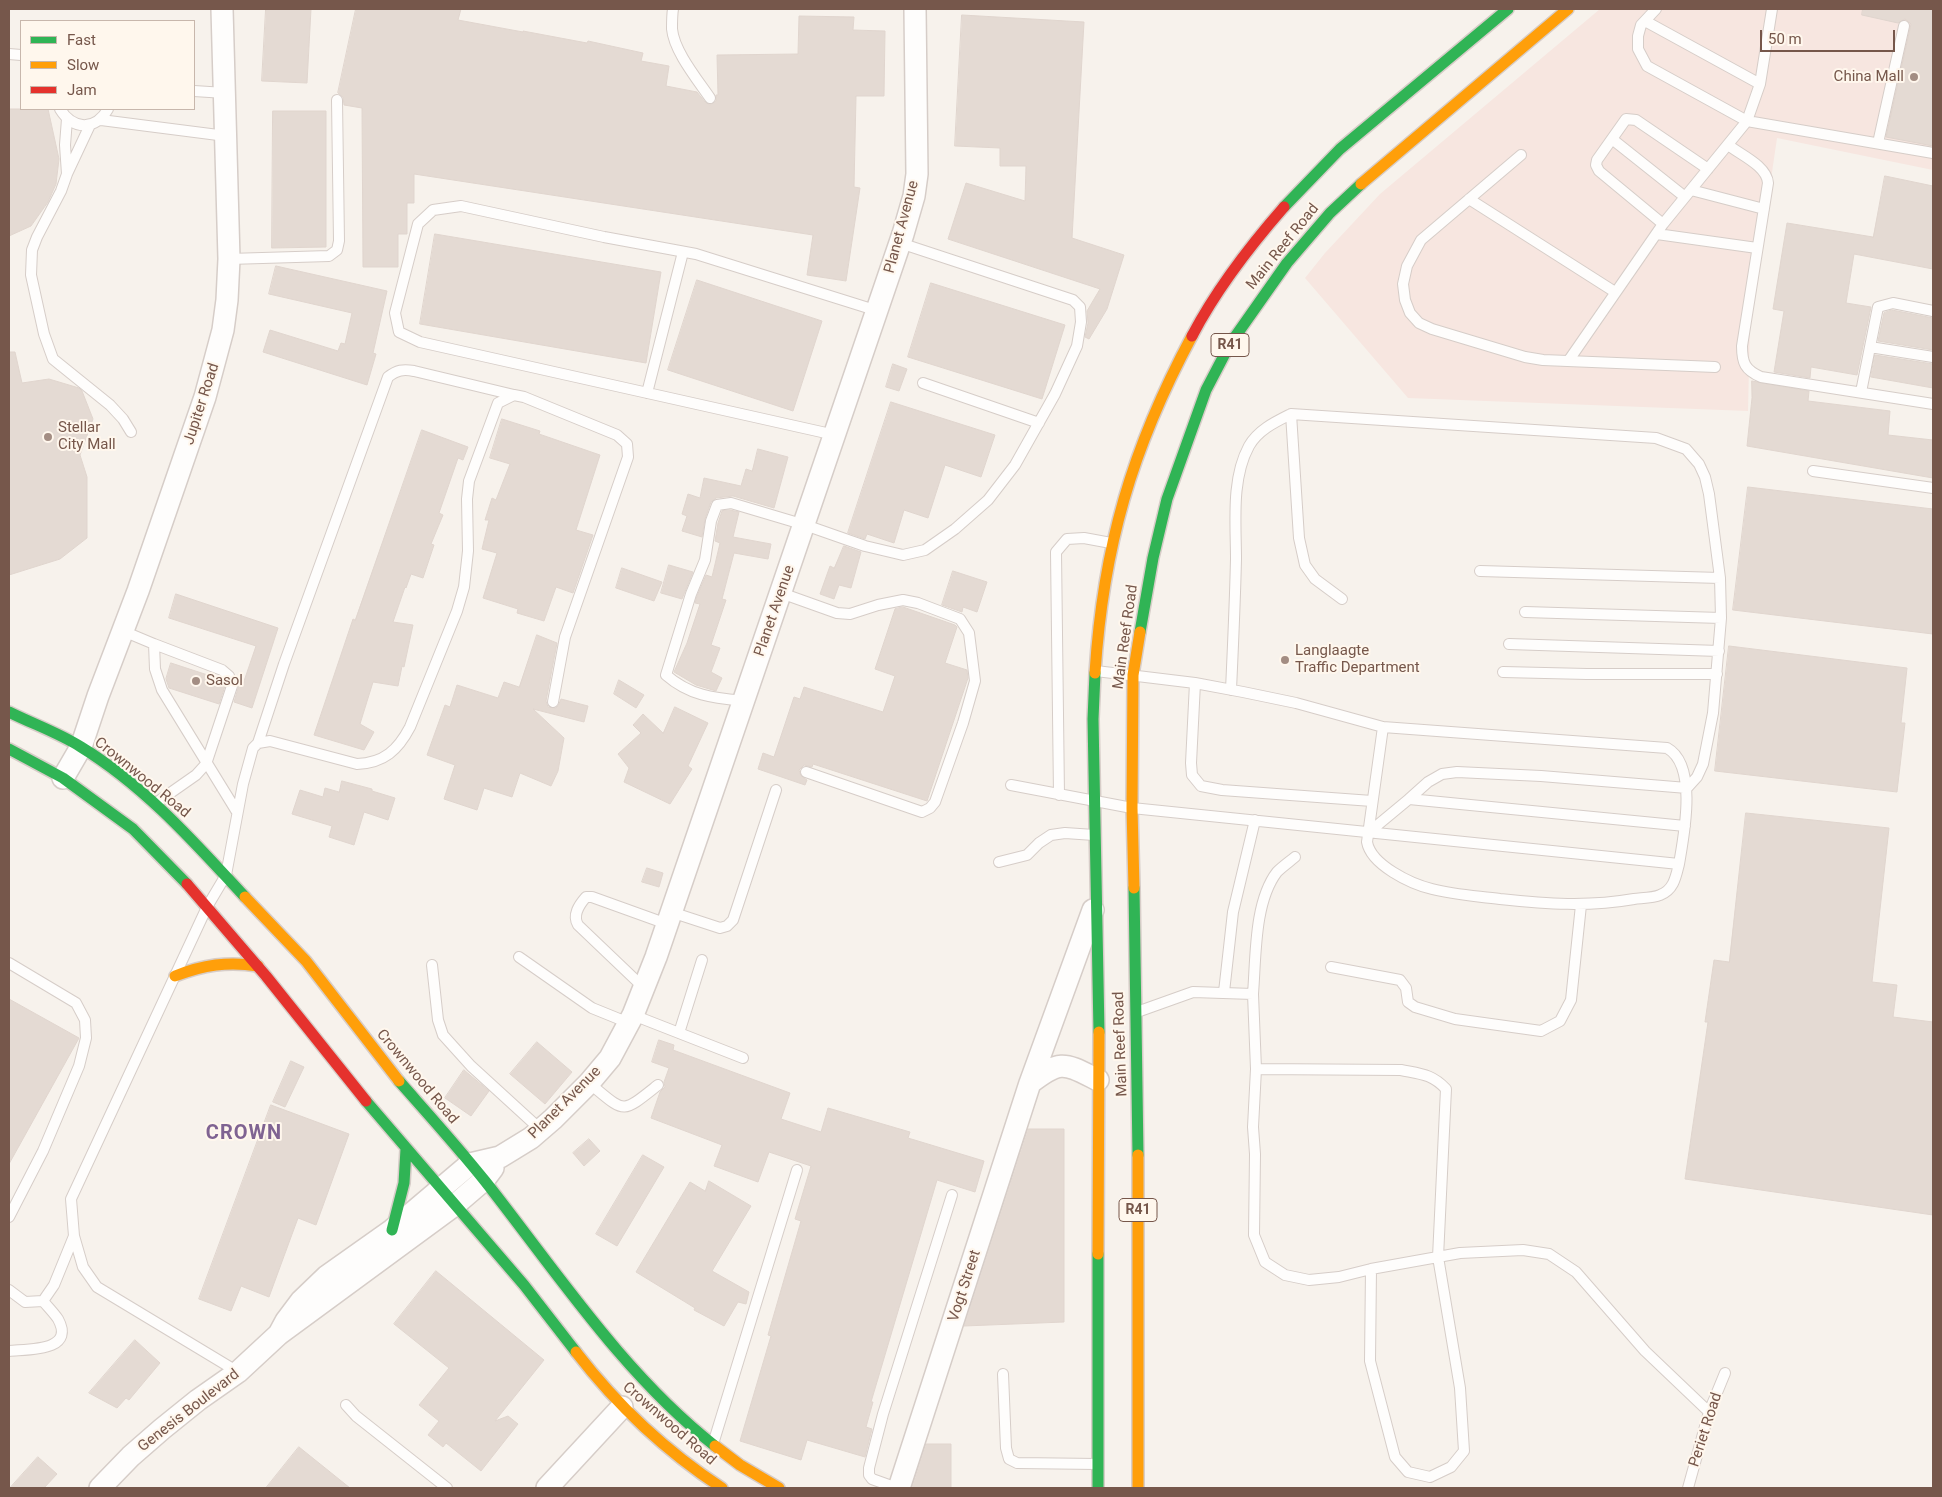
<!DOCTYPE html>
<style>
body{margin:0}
#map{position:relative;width:1942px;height:1497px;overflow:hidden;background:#f7f2ec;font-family:Roboto,sans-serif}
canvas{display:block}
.frame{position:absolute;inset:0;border:10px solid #76574b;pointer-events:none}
.legend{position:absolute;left:20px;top:20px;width:175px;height:90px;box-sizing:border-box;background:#fff7ed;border:1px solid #c8b7ac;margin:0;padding:6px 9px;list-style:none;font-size:15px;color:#76574b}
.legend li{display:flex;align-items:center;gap:10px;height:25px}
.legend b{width:25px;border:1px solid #c8b7ac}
.scale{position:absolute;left:1760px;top:30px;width:135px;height:22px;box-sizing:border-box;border:2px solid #76574b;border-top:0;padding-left:6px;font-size:15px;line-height:18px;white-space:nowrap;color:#76574b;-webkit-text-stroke:4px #fff7ed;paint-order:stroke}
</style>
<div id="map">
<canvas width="1942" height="1497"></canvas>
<div class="frame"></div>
<ul class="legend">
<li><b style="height:6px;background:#30b455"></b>Fast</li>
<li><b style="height:6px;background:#ff9f0a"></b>Slow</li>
<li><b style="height:6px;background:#e5322d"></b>Jam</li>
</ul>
<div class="scale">50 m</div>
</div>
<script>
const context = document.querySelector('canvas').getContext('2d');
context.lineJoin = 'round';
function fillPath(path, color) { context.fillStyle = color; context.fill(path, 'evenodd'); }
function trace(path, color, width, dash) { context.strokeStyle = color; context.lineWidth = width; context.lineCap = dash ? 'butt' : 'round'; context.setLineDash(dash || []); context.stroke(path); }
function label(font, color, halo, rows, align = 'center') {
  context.font = font + ' Roboto,sans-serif'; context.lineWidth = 4; context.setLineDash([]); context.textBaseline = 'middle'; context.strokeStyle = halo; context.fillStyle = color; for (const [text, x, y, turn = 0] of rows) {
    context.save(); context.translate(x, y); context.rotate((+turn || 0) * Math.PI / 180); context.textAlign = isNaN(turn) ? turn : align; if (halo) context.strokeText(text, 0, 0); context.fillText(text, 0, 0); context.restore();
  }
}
fillPath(new Path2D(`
 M1600,9H1933V170L1777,138L1750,324L1748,411L1408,398L1305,278L1325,253L1380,194Z`), '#f7e6e0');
const building = new Path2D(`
 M266,9H311L307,83L262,81Z
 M356,9H461L458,20L523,32V31L587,43L588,41L643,53L641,61L669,66L666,86L697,92L705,102L710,105L716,101V95H718L717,55L798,54L799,16L854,17L853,30L885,31L884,96H856L854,187L860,188L846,281L807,275L813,235L414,174V203H407V234H398V267H363L362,108L344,105L343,97L338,93Z
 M1863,9H1933V146L1886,137L1911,24L1905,19L1898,23L1862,15Z
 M962,15L1084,22L1072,238L1124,255L1107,309L1089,339L1085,337L1088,323L1087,311L1100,289L948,239L966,183L1025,201L1026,166H1000V148L955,146Z
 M9,109H48L59,159L56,184L48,202L31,226L9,236Z
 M273,111H326V247L272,248Z
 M1885,176L1933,186V269L1854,254L1846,303L1871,307L1857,375L1811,367L1810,378L1774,372L1784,311L1773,309L1787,223L1873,237Z
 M435,234L661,272L646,363L420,324Z
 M276,266L387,291L373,353L376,354L367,385L263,352L270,330L338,351L341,343L345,344L352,313L269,294Z
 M697,280L822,321L793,411L668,370Z
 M931,283L1065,325L1042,399L908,357Z
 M1892,310L1933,318V350L1878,341L1884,313Z
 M9,352H15L22,383L49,379L79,388L82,391L93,419L80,455L87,477V538L60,559L9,575Z
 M1875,355L1933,364V388L1871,377Z
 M893,364L907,369L899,391L886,387Z
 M1752,381L1809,391L1808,401L1890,411L1888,435L1933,440V478L1747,446L1752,398Z
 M891,402L995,435L981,477L945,465L928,518L904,510L894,543L867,534L865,539L848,533Z
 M502,419L540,431L539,434L600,455L576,530L593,535L573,593L556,587L544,621L517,613L518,609L483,598L497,553L482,549L489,520H485L492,498L496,500L510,464L490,458Z
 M422,430L468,447L463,460L458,458L439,513L443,515L431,544L434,545L423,578L411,574L406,588L405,587L393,622L413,625L404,667L402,666L398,686L373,682L360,724L374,732L364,750L314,735L353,619L355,620Z
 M758,449L788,457L774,508L733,496L716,498L711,502L705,519L702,537L682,531L687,516L682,514L688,494L700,498L704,478L741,486L746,469L752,471Z
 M1748,487L1933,509V634L1733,610Z
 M730,510L739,512L733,537L771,544L768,559L734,553L722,599L726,600L711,645L720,648L711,672L722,678L716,691L696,685L674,672L687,643L700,604L695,603L697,596L706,575L712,577L720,543L715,541L718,523L722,511Z
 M844,546L861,552L851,588L839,585L834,599L820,594L830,566L834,568Z
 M669,565L693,572L682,599L661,593Z
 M622,568L662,582L654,601L616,588Z
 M953,571L987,582L977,612L963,607L962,612L942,605Z
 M176,594L278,628L252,708L234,702L239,685L242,687L256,646L169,618Z
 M903,607L955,625L957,627L945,663L967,670L968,678L927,801L813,764L812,767L804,765L799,770L801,776L807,780L805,785L758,769L763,753L774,757L794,697L800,699L804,687L883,712L895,676L875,669L895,609Z
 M537,635L557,643L546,701L548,707L556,708L558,706L561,699L588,706L584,722L533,709L564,738L558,771L551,786L520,773L512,797L484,788L477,810L444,799L455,765L427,755L445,705L450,707L457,685L498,698L504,682L519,687Z
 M1729,646L1907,668L1901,723H1905L1897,792L1715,771Z
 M171,663L223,680L225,686L219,704L169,688L166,679Z
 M619,680L644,695L636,708L614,694Z
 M675,707L708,723L688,766L692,769L670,804L624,782L629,768L618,754L641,733L633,725L643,714L663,733Z
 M342,781L372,789V791L395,798L388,820L364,812L354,845L329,837L332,826L292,814L300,790L323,797L325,788L339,792Z
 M1746,813L1889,828L1872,982L1897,985L1893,1017L1933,1022V1215L1685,1179L1708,1022H1705L1714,960L1729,962Z
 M647,868L663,873L659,887L642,882Z
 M9,999L79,1038L9,1164Z
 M659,1040L674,1045L673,1050L790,1093L781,1119L821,1132L828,1108L910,1132L908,1138L984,1161L975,1192L937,1180L871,1402H873L866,1427L872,1429L865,1457L807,1440L801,1460L740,1441L771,1336L768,1335L801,1221L795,1219L811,1166L769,1152L758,1182L714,1166L722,1145L651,1118L660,1092L665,1087L664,1082L669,1068L652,1062Z
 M537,1042L572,1072L545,1104L510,1074Z
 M291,1061L304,1067L285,1107L273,1102Z
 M464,1070L489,1091L471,1116L445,1098Z
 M271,1105L349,1134L316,1225L298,1218L269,1297L241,1286L231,1311L199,1299Z
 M1028,1129H1064V1322L964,1326Z
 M589,1139L600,1151L584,1166L573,1153Z
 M643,1155L664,1167L617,1246L596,1234Z
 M709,1181L751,1206L712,1271L749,1292L746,1304L738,1302L724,1326L694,1310L695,1308L636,1272L690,1182L705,1191Z
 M436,1271L544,1360L495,1421L508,1416L518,1424L481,1471L446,1443L443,1447L428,1435L439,1421L419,1405L449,1368L394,1324Z
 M135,1340L160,1363L129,1400L126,1398L117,1408L89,1393Z
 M926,1444H951V1488H912Z
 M299,1447L350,1488H266Z
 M38,1457L57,1474L44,1488H10Z`);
fillPath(building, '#e4dad3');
trace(building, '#e0d5ce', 1);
const lane = new Path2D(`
 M673,9C672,15 672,22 672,29C674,51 697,79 710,98
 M1656,9L1641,25L1638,36V49L1647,66L1747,121L1933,153
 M1645,21L1760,84
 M9,54L21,55
 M194,91L225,93
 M60,109C73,130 95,131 108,109
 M67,119L65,145L67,174
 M101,120L226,136
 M90,125L67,174L61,191L37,237L32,250L31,275L44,334L53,359L110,405L123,419L131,432
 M1612,139L1685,197
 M1878,143L1904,26
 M1728,145C1741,155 1767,166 1768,183L1742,346C1742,363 1745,370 1761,377L1933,404
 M1521,155L1421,240L1407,266L1403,284L1405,300L1410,313L1419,323L1432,329L1525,357L1543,360L1715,367
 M1691,190L1764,209
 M1469,199L1615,292
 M1663,224L1599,171L1596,165L1597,160L1626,119L1636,120L1708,169
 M1657,234L1757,248
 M229,259L329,256L337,250L339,241L337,100
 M1870,347L1933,357
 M1569,360L1663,224L1747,121L1760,84L1772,9
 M923,383L1039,423
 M1861,392L1878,307L1893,303L1933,311
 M647,393L683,252
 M1291,414L1299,538L1305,565L1315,579L1342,599
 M835,435L420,342L399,332L395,313L418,224L433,210L461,206L604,237L696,254L878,311
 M1813,471L1933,488
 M1480,571L1720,578
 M781,593L837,613L850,614L878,605L903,600L918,603L960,619L969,633L975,681L963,723L935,802L930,808L922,812L806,772
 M1525,612L1721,618
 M123,631L154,644L155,669L162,690L237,812
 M154,644L222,670L229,676L232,686L206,764L196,775L156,803
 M1509,644L1719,651
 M1503,672L1587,674H1717
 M1195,683L1191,763L1192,775L1201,786L1222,790L1372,801
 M1231,690C1233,646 1235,603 1236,559C1236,523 1231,479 1249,446C1258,430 1275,422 1291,414L1656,438L1686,449L1699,464L1705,477L1709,494L1720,578L1721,618L1713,713L1703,764L1697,777L1687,788L1541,776L1457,772L1442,774L1428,782L1409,799
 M744,701C714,698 690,696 666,675L691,594L705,560L711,521L717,505L731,503L805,525L865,546L903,555L925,550L955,529L988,500L1015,465L1055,394L1077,346L1081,322L1080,307L1073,300L900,243
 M1383,727L1367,842C1371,865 1411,884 1432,889C1455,895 1478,896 1500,899C1547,904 1588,907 1634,899C1642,898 1653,898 1660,895C1674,890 1676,876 1679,864
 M258,743L284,664L388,377C397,370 403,369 414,371L514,395
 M1011,785L1132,808L1679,864C1684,835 1698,765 1667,748L1383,727L1296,703L1243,692L1195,683L1096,671
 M1059,795L1056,552L1067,539L1084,538L1111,543
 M1368,833L1409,799L1685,826
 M999,862L1027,855L1039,843L1051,835L1065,833L1094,835
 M671,912L720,928L727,926L733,920L776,790
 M519,957L592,1008L629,1023
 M9,963L76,1003L85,1020L86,1038L79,1066L43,1151L9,1217
 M432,965L438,1020L443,1035L471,1066L541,1130
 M1331,967L1400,980L1406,988L1408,1002L1415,1007L1455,1019L1541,1031L1560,1021L1571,1000L1581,905
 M644,988L578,925C572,915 579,905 586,897H592L667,924
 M1224,992L1233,912L1255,820
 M1253,994C1256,957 1254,902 1277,872C1282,867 1289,862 1295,857
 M1137,1012L1193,992L1253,994L1256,1069L1253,1127L1255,1154L1254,1235L1265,1262L1285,1275L1309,1280L1339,1277L1371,1269L1460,1253L1523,1250L1549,1254L1576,1272L1645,1351L1709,1412
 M633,1015L743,1058
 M679,1033L702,960
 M1256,1069L1401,1070C1421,1074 1432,1074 1446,1089L1438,1257L1460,1388L1464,1451L1451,1467L1430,1477L1408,1472L1395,1457L1370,1361L1371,1269
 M589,1083C626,1113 620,1115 658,1085
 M74,1236L83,1267L97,1287L238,1372
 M9,1290L25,1302L43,1301L54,1285L74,1236L71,1199L207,907L226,875L243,784L253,748L258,743L270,741L357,764C384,763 398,750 410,727L457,611L464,587L468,551L467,499L469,481L498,403L514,395L524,397L617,435L627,444L628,457L565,637L553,702
 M9,1351C27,1349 76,1352 58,1319C54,1313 48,1307 43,1301
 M1003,1374L1006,1448L1009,1459L1017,1463L1097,1464
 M346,1405L356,1416L447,1488
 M713,1444L797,1170
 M897,1488L872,1479L869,1475V1468L883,1414L952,1195
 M1688,1488L1709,1412L1725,1373`);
const street = new Path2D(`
 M63,778L81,747L98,696L138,591L205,397L223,330L227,300L229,259L222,9
 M1030,1083C1061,1059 1064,1063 1098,1080
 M279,1334L286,1321L301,1301L327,1276L392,1230L470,1164L500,1157L531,1138L553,1119L589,1083L610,1058L633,1015L656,957L903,234L914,196L917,174L915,9
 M100,1488L131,1456L162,1429L198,1400L238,1372L279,1334L456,1204L484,1180L493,1168
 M547,1488L622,1407
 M899,1488L1030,1083L1093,910`);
const fast = new Path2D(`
 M1284,207L1340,149L1508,9
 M1140,632L1153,558L1167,499L1206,390L1230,344L1287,263L1330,213L1361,184
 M1095,673L1093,719L1099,1032
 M9,712C33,724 59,733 81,747C145,786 195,843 245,897
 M9,749L63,778L133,829L187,884
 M1134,888L1138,1155
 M399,1081C428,1114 458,1147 485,1181C556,1271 624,1375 715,1446
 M366,1101L524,1285L576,1352
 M392,1230L404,1183L406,1149
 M1098,1488V1254`);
const slow = new Path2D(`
 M1361,184L1568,9
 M1095,673C1103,547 1132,448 1192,336
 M1134,888L1132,808L1133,675L1140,632
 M245,897L306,961L399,1081
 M175,976C203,965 228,961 258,966
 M1138,1155V1488
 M1098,1254L1099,1032
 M576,1352C616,1404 667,1452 722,1488
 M715,1446L740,1465L779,1488`);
const jam = new Path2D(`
 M1192,336C1216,290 1249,247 1284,207
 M187,884L266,976L366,1101`);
trace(lane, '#d6cdc8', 12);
trace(street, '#d6cdc8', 24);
trace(fast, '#d7cdc8', 14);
trace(slow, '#d7cdc8', 14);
trace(jam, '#d7cdc8', 14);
trace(lane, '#fefdfc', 10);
trace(street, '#fefdfc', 21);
trace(fast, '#30b455', 11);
trace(slow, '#ff9f0a', 11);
trace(jam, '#e5322d', 11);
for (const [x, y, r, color] of [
 [1914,77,5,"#a38d83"],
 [48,437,5,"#a38d83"],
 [1285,660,5,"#a38d83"],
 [196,681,5,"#a38d83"]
]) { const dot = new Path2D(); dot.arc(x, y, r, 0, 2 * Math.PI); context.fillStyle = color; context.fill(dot); trace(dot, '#fff7ed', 2); }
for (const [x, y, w] of [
 [1230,345,38],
 [1138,1210,38]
]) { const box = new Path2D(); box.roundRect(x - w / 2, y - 11.5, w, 23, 4); context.fillStyle = '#fff7ed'; context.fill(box); trace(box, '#76574b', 1); }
label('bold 14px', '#76574b', null, [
 ["R41",1230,345],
 ["R41",1138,1210]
]);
label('15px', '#76574b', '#fff7ed', [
 ["China Mall",1904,77,"right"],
 ["Stellar",58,428],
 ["City Mall",58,445],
 ["Langlaagte",1295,651],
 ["Traffic Department",1295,668],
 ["Sasol",206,681]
], 'left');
label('15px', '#76574b', '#fff7ed', [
 ["Planet Avenue",902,227,-75],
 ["Main Reef Road",1283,247,-51],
 ["Jupiter Road",202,404,-72],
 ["Planet Avenue",775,611,-71],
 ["Main Reef Road",1126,637,-82],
 ["Crownwood Road",142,778,39],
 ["Main Reef Road",1121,1044,-92],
 ["Crownwood Road",417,1077,50],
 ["Planet Avenue",565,1103,-45],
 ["Vogt Street",965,1286,-72],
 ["Genesis Boulevard",189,1411,-38],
 ["Crownwood Road",669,1424,41],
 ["Periet Road",1706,1430,-72]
]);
context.letterSpacing = '1px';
label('bold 20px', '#7f6392', '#fff7ed', [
 ["CROWN",244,1134]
]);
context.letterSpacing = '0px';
</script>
